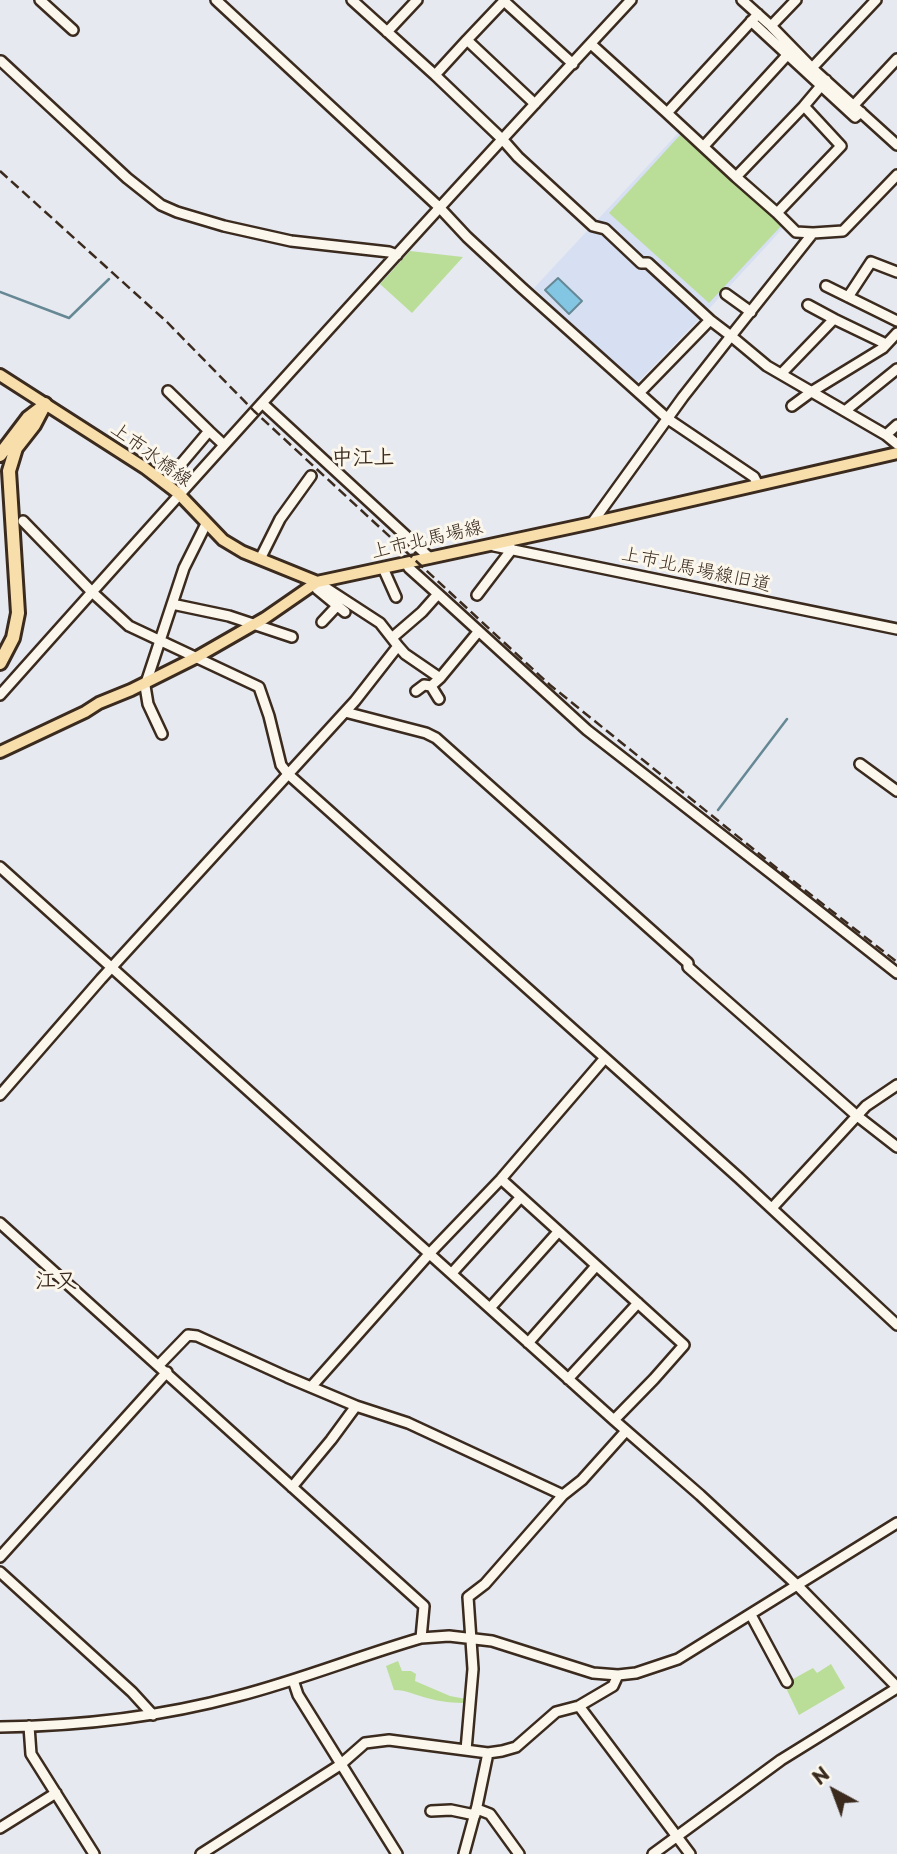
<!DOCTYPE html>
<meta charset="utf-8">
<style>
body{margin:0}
#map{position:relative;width:897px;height:1854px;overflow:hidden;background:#e6e9f0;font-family:"Playpen Sans",sans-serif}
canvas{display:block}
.north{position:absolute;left:799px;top:1756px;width:70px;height:70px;-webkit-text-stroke:5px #fbf7ec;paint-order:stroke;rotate:319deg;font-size:19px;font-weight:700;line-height:28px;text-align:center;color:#3b2a1e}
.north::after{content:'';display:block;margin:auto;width:24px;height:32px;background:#3b2a1e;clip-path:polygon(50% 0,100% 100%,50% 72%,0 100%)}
</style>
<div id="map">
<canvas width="897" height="1854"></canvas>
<div class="north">N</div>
</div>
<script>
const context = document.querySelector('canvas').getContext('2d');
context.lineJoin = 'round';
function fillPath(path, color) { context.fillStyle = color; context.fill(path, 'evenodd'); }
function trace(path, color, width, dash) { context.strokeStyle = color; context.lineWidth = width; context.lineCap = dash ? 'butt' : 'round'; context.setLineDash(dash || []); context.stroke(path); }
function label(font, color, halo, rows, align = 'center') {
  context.font = font + ' "Playpen Sans","Klee One",sans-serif'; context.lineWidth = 6; context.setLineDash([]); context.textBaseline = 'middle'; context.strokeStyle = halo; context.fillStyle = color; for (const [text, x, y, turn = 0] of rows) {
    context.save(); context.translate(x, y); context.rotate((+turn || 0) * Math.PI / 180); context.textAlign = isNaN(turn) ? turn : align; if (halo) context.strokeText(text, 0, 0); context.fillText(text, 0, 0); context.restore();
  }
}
fillPath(new Path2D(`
 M681,130L785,226L706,312L635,385L534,288Z`), '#d7dff2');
fillPath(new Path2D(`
 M680,135L782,225L709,303L609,213Z
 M410,251L463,257L412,313L380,284Z
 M398,1661L402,1671H411L416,1674L415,1681L450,1696L466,1699L467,1703C454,1703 440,1702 427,1698C415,1695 407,1690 394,1690L386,1666Z
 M831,1664L845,1688L799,1715L784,1684L813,1668L817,1673Z`), '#bade98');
const water = new Path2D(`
 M558,278L582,301L569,314L545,290Z`);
fillPath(water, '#83c6e4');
trace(water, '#668895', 2);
trace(new Path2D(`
 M0,292L69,318L109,279
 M718,810L787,719`), '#668895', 2.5);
const minor = new Path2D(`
 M40,0L73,30
 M216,0L439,207L467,237L522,288L668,419L754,477L758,485
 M352,0L435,75L503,140L518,157L593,226L605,229L641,263H648L710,320
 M742,0L771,26L812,68L897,145
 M751,21L855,117L861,112
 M771,26L796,0
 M387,32L417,0
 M467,40L504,1L573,64
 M591,44L667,113L758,14
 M1,61L127,178L161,205L177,212L224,226L291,241L389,252L397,255
 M812,68L876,0
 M435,75L467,40L535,104
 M854,105L897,59
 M667,113L736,177
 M704,146L790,52
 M777,213L736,177L804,106
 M813,233L796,232L777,213L841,146L804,106L826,80
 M826,286L897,321
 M726,294L751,312
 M848,297L871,262L897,272
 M834,319L886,344
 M781,374L834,319L808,305
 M168,391L209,431
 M639,393L710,320L731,336L813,233L843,231L897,175
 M262,403L430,558
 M792,406L811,392L883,348L897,333
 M845,411L897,369
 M886,435L897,425
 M165,483L209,431L224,445
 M23,521L92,592L129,626L259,687L269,716L281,765L288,774L739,1178L897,1325
 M592,523L683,397L731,336L767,366L886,435L897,444
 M494,546L897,629
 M260,559L280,519L311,476
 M383,568L396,597
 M317,582V589L345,612
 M438,594L587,730L773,875L897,973
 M477,595L512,549
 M172,604L229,616L292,637
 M322,622L337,606
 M393,637L422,612L438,594L409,568L406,563
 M398,646L405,654L440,678L431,686L439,699
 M440,678L478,632
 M416,691L424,685L431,686
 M0,695C208,462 418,229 631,0
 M345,712L426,733L436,738L688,963V967L856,1115L897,1147
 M162,734L148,704L145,686L184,568L206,524
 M860,764L897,791
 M0,867L614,1420L700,1495L798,1586L897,1687
 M0,1095L101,979L355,701L398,646L380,623L317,582
 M501,1179L684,1345L654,1379L614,1420
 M772,1208L866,1106L897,1085
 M0,1223L424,1606L421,1638
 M452,1273L520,1198
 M490,1308L558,1232
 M528,1343L596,1266
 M159,1365L188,1335L197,1336L287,1377L356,1406L408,1423L563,1495
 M568,1379L638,1303
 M311,1387L430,1253L501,1179L605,1058
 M292,1487L331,1440L356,1406
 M0,1557L167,1372
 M0,1572L132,1692L153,1715
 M751,1615L787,1682
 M293,1680L298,1695L397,1854
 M579,1706L690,1854
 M29,1726L31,1754L94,1854
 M0,1727C80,1726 160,1717 238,1696C300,1680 359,1656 421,1638L449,1636L492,1641L593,1673L618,1675L636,1673L678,1659L897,1523
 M466,1750L473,1669L468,1597L485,1584L563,1495L582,1480L626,1431
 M477,1809L490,1814L519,1854
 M431,1811L451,1810L475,1815
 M0,1828L56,1793
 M201,1854L340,1765L365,1743L389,1740L488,1753L502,1751L516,1747L556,1712L579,1706L613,1686L618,1675
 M464,1854L477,1806L488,1753
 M653,1854L781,1760L897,1688`);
const major = new Path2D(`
 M0,375L145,468L179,494L223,540L243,552L317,582
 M0,752L85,712L99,703L131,690L197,657L265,618L317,582L592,523L897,453`);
const highway = new Path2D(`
 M0,455L28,418L41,408
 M0,663L13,638L18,613L9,471L16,448L34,425L45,404`);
trace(minor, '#3b2a1e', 14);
trace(major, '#3b2a1e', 16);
trace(highway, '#3b2a1e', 18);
trace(minor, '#fbf7ec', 9);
trace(major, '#f8deab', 10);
trace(highway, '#f8deab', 12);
trace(new Path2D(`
 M0,171L167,322L254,411L550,685L778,869L897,962`), '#3b2a1e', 2.5, [10, 5]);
label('19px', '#3b2a1e', '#fbf7ec', [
 ["上市水橋線",151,455,36],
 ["上市北馬場線",427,540,-13],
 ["上市北馬場線旧道",696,570,12]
]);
label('bold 21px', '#3b2a1e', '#fbf7ec', [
 ["中江上",363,458],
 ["江又",56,1281]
]);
</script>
